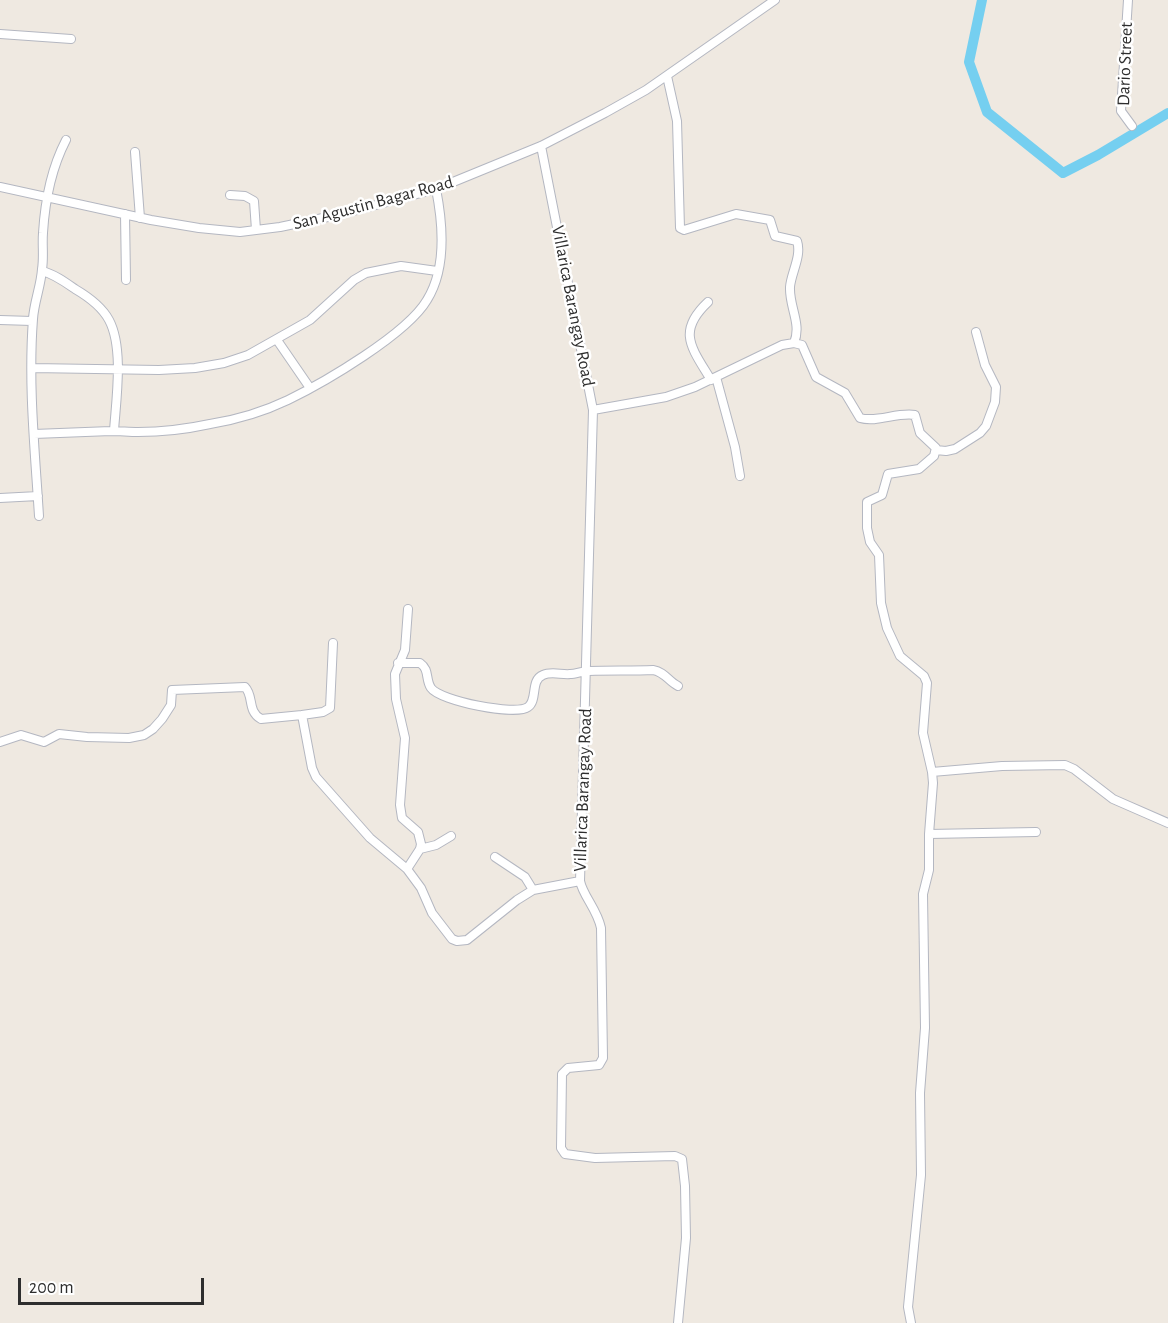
<!DOCTYPE html>
<style>
body{margin:0}
#map{position:relative;width:1168px;height:1323px;overflow:hidden;background:#efe9e1;font-family:"Alegreya Sans",sans-serif}
canvas{display:block}
.scale{position:absolute;left:18px;top:1278px;width:186px;height:27px;box-sizing:border-box;border:3px solid #2e2e2e;border-top:0;padding-left:8px;font-size:18px;line-height:21px;white-space:nowrap;color:#2e2e2e;-webkit-text-stroke:4px #fff;paint-order:stroke}
</style>
<div id="map">
<canvas width="1168" height="1323"></canvas>
<div class="scale">200 m</div>
</div>
<script>
const context = document.querySelector('canvas').getContext('2d');
context.lineJoin = 'round';
function trace(path, color, width, dash) { context.strokeStyle = color; context.lineWidth = width; context.lineCap = dash ? 'butt' : 'round'; context.setLineDash(dash || []); context.stroke(path); }
function label(font, color, halo, rows, align = 'center') {
  context.font = font + ' "Alegreya Sans",sans-serif'; context.lineWidth = 5; context.setLineDash([]); context.textBaseline = 'middle'; context.strokeStyle = halo; context.fillStyle = color; for (const [text, x, y, turn = 0] of rows) {
    context.save(); context.translate(x, y); context.rotate((+turn || 0) * Math.PI / 180); context.textAlign = isNaN(turn) ? turn : align; if (halo) context.strokeText(text, 0, 0); context.fillText(text, 0, 0); context.restore();
  }
}
trace(new Path2D(`
 M982,0L969,62L987,112L1063,173L1098,155L1168,113`), '#75cff0', 10);
const minor = new Path2D(`
 M1128,0L1121,111L1132,126
 M0,34L71,39
 M667,76L677,121L680,228L684,230L736,214L770,220L775,236L797,241C802,256 791,273 790,287C789,307 802,324 794,343
 M541,146L593,410L580,881C583,896 597,909 601,928L603,1058L599,1065L568,1068L562,1074L561,1148L565,1154L595,1158L675,1156L682,1159L685,1186L686,1238L678,1323
 M135,152L140,218
 M0,187L151,220L199,228L240,232L280,227L342,214L436,189L541,146L605,113L646,90L775,0
 M230,195L245,196L254,201L256,230
 M125,214L126,280
 M42,271C54,274 65,282 75,289C87,296 102,307 109,320C124,348 116,400 114,431
 M708,302C676,332 692,348 711,380
 M0,320L32,321
 M277,340L310,388
 M32,368L159,370L195,368L224,363L248,355L310,320L354,280L366,273L401,266L437,271
 M716,377L735,447L740,476
 M593,410L666,397L695,387L782,345L794,343L802,345L816,377L845,393L860,418C877,423 897,412 915,415L920,433L936,448L934,456L919,469L888,474L882,495L867,502V528L870,542L879,555L881,603L887,628L900,656L924,676L927,683L923,733L932,772L933,783L929,834V870L923,894L925,1028L920,1093L921,1175L908,1307L911,1323
 M34,434C59,433 85,432 111,431C120,431 129,432 138,432C162,432 187,429 210,424C235,420 265,411 288,400C325,382 407,334 427,300C447,268 443,224 436,189
 M936,450L946,451L955,449L980,433L986,426L995,402L996,387L985,365L976,332
 M0,498L38,496
 M39,516C35,451 28,384 33,319C34,302 41,286 42,269C44,257 42,245 43,233C45,200 51,169 66,140
 M398,663H420C430,670 425,679 431,688C440,701 516,716 528,707C538,700 530,680 543,675C551,671 562,675 570,674C576,674 582,671 589,671C610,670 632,671 653,670C665,672 668,681 678,686
 M302,715L323,712L330,708L333,643
 M0,742L21,735L44,742L59,734L87,737L129,738L144,735L153,729L162,719L171,705L172,690L245,687C254,696 247,711 261,719L302,715L312,768L316,777L370,838L407,869L421,888L432,913L452,939L457,941L467,940L517,900L533,890L580,881
 M932,772L1002,766L1065,765L1074,769L1113,799L1168,823
 M929,834L1036,832
 M420,849L436,845L451,836
 M495,857L525,877L533,890
 M407,869L420,849L421,844L418,832L402,818L400,805L405,738L396,699L395,674L405,650L408,609`);
trace(minor, '#b4b7c1', 10);
trace(minor, '#fff', 8);
label('18px', '#2e2e2e', '#fff', [
 ["Dario Street",1125,64,-88],
 ["San Agustin Bagar Road",373,203,-15],
 ["Villarica Barangay Road",573,306,79],
 ["Villarica Barangay Road",583,790,-88]
]);
</script>
